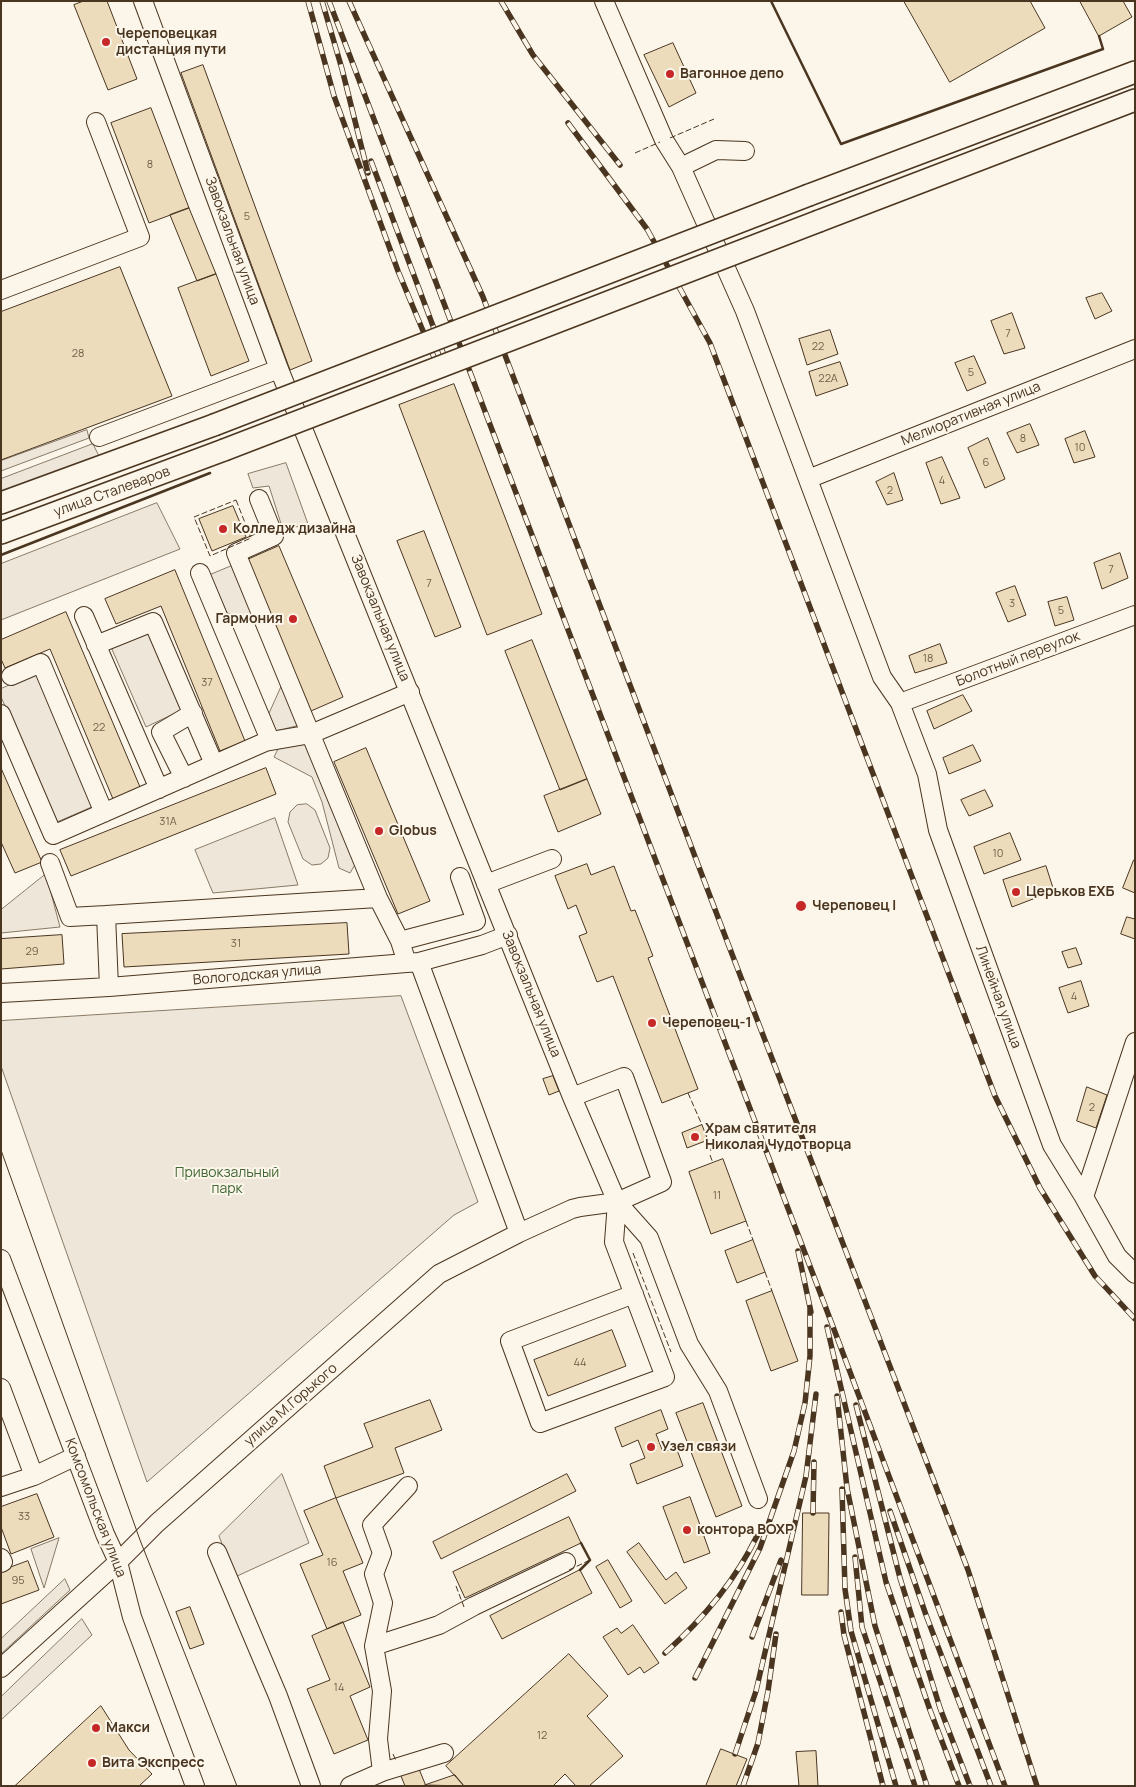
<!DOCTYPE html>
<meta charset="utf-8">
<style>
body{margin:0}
#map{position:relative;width:1136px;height:1787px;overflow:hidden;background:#fbf6e9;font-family:Manrope,sans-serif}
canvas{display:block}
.frame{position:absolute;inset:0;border:2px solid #4a3520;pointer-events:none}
</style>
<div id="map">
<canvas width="1136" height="1787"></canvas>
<div class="frame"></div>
</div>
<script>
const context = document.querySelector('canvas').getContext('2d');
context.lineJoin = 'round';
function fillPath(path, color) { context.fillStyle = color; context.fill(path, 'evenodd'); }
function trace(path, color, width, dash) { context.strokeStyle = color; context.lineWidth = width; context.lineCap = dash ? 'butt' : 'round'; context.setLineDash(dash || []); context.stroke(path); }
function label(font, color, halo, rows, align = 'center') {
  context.font = font + ' Manrope,sans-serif'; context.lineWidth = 4; context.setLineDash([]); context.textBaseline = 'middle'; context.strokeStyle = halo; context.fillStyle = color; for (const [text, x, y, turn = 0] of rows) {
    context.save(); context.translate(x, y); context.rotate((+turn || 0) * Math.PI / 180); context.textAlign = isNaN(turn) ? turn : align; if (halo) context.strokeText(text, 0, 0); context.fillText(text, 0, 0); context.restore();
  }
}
const green = new Path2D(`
 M87,430L89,438L1,471V461Z
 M93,444L99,456L1,493V479Z
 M286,463L308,524L283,530L269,486L253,488L248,474Z
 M157,503L180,549L1,620V564Z
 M234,565L257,621L227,613L210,575Z
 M148,630L184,709L146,727L111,647Z
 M37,673L94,806L57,822L1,697V689Z
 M282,685L300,725L276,731L269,714Z
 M303,742L316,762L356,863L350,873L339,868L322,802L312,777L274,757L280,745Z
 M307,804L315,810L330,848L328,858L321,864L312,865L303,859L288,822L290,812L297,805Z
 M275,818L298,885L213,893L195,850Z
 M46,874L60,927L1,933V910Z
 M401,996L478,1202L454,1215L147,1482L1,1066V1021Z
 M282,1474L309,1543L235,1577L219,1536Z
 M59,1538L44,1588L31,1549Z
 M65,1579L70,1590L1,1654V1639Z
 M82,1619L92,1635L1,1720V1697Z`);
fillPath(green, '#ede6d9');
trace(green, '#887966', 1);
const building = new Path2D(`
 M84,1H107L137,79L108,90L74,5Z
 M904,1H1030L1045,28L950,82Z
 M1080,1H1123L1132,17L1099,36Z
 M673,43L696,93L669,107L644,55Z
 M203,65L312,361L290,370L181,73Z
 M151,108L189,208L149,223L111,123Z
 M189,208L216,274L197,281L170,215Z
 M120,267L172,396L1,460V312Z
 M216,274L249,361L211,376L178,288Z
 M1102,293L1112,311L1095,319L1086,298Z
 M1012,313L1025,348L1004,354L991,321Z
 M830,330L838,354L807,365L799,339Z
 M974,356L986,383L967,391L955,363Z
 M840,362L848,385L816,396L809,372Z
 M454,384L542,614L487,635L399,405Z
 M1030,424L1039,445L1017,453L1007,433Z
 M1085,431L1095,457L1074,463L1065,439Z
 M988,438L1005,479L985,488L968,448Z
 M942,457L960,498L941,504L926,463Z
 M894,473L903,500L887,505L876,482Z
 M233,506L246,537L212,551L199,519Z
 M424,531L461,627L435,637L397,541Z
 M279,546L343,697L311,711L247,560Z
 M1120,553L1128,578L1102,589L1094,563Z
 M175,570L245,741L220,751L161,606L116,624L105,599Z
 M1015,586L1026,615L1008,622L996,593Z
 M1067,597L1074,620L1055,626L1048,602Z
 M66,612L140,787L113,799L50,649L5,668L1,659V640Z
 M532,640L587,779L560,790L505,651Z
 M940,644L947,663L915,673L909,656Z
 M963,695L972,711L934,729L927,711Z
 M973,745L981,761L949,774L943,758Z
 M366,748L430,901L398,914L334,762Z
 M1,768L42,862L15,873L1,842Z
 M266,768L276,794L71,876L60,850Z
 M587,779L601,814L558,832L544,796Z
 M985,790L993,806L969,816L961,800Z
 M1010,833L1021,860L984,874L974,847Z
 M1134,860H1135V893L1123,888Z
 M587,864L591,875L614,866L631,911L635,910L653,956L648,958L698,1089L662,1103L613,976L597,982L579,936L587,933L576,905L568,909L555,876Z
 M1046,866L1054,891L1012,907L1003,880Z
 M1127,917L1135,919V939L1121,934Z
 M347,923L349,954L124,967L122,934Z
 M62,935L64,964L1,969V939Z
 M1076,948L1082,964L1068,968L1062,952Z
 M1081,981L1089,1006L1068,1013L1059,988Z
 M553,1076L559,1091L549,1095L543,1079Z
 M1087,1087L1107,1095L1096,1128L1077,1121Z
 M702,1125L708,1140L687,1148L682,1133Z
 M723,1159L746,1221L711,1234L689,1172Z
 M753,1240L765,1272L737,1283L725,1251Z
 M772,1291L798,1361L771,1371L746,1301Z
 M612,1330L626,1366L548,1396L534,1360Z
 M430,1400L442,1430L395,1448L404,1473L336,1498L324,1466L373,1447L364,1424Z
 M703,1403L742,1506L716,1517L676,1413Z
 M661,1410L668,1429L656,1434L663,1452L676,1447L683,1466L637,1484L630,1464L645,1458L638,1440L622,1447L615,1428Z
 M567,1474L576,1491L441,1559L433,1542Z
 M37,1494L54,1537L11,1554L1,1527V1507Z
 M690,1497L710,1553L684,1563L663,1507Z
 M336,1498L363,1563L343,1571L361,1615L327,1629L300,1564L323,1555L304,1511Z
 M803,1513H829L828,1595H802Z
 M569,1517L581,1543L465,1598L453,1572Z
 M639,1543L666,1580L676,1572L687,1588L665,1604L627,1552Z
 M608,1560L632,1601L620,1608L596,1567Z
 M28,1561L39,1590L1,1604V1571Z
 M580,1570L592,1593L502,1639L490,1616Z
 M190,1607L204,1644L190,1649L176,1612Z
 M343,1622L370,1687L350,1696L368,1740L334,1754L307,1689L330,1680L312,1636Z
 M633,1625L659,1663L644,1673L640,1667L628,1675L603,1637L617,1628L621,1633Z
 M569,1654L608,1696L587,1716L623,1756L589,1786H576L565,1774L553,1786H464L446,1766Z
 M101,1706L129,1750L152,1774L139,1786H15Z
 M721,1749L747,1759L736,1786H706Z
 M816,1751L818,1786H799L796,1752Z
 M419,1769L426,1786H405L401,1776Z
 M455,1775L464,1786L425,1785Z`);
fillPath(building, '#ecdcbc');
trace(building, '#4a3520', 1);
const minor = new Path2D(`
 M143,1L279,369L572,1097L617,1202L649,1238L689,1344L718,1391L758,1499
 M604,1L664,140L681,167L745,311L882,677L900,703L927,774L938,830L1052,1145L1084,1197L1117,1256L1135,1274
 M681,167L716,150L745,151
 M1,290L140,237L96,122
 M99,437L279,369
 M808,479L1135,349
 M259,499L274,536L236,553L378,898
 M200,573L270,740
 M84,616L159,789
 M96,645L153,622L214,764
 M11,676L41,663L104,813
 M900,703L1135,615
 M1,714L53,835L265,742L311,734L410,692
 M184,778L161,732L193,713
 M50,863L70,917L106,915
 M486,884L552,859
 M400,941L476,921L460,877
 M419,962L519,1233
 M109,987L106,915L378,898L400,941L407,963
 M1,993L109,987L419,962L482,945L508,935
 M1084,1197L1135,1042
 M617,1202L614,1242L665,1377L540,1423L510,1341L634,1294
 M1,1259L105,1534L118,1562L132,1617L195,1786
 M1,1388L34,1476
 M1,1487L34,1476L76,1456
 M217,1552L278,1696L311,1786
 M1,1558L3,1562L1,1563
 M374,1646L439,1625L474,1606L566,1562
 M1,1668L118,1562L157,1523L439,1274L519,1233L572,1209L580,1207L617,1202L662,1182L624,1077L572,1097
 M382,1772L444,1753
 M350,1786L382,1772L378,1739L382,1691L374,1646L383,1603L374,1574L382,1553L372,1525L408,1486`);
const major = new Path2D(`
 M809,195L1135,72
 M819,221L1135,100
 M1,503L214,425
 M1,533L224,450`);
trace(minor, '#4a3520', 20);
trace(major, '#4a3520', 24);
trace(minor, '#fbf6e9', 18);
trace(major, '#fbf6e9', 21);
trace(new Path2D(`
 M1,1150L140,1540L237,1786`), '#4a3520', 1);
const rail = new Path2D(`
 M308,1L334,96L398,271L436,362
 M322,1L342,69L368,173
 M329,1L835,1332L1005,1786
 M349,1L483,297L727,941L968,1570L1037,1786
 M501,1L533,55L620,165
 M568,123L647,229L710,343L995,1096L1040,1188L1095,1276L1135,1319
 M371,161L445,358
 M798,1251L811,1312
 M827,1327L886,1582L930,1710L959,1786
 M837,1396L847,1488L875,1626L927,1786
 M856,1405L900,1578L940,1708L970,1786
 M842,1489L845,1589L851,1631L896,1786
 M890,1511L926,1615L991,1786
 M813,1513L814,1462
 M855,1557L862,1627L915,1786
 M841,1612L844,1635L883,1786
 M752,1637L781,1560
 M665,1653C702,1620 735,1581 757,1536
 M695,1678L760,1548L794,1451L805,1403L810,1356V1307
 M735,1754L756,1691L806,1476L816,1394
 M743,1786L758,1743L768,1691L776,1634`);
trace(rail, '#4a3520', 5.5);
trace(rail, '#fbf6e9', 4, [11]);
const majorBridge = new Path2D(`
 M214,425L809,195
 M224,450L819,221`);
trace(majorBridge, '#4a3520', 24, []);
trace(majorBridge, '#fbf6e9', 21);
trace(new Path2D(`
 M670,138L714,119
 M635,153L660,142
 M236,500L251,538L210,556L194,517Z
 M688,1093L702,1125
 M708,1140L711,1151
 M710,1155L713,1163
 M746,1221L753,1240
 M633,1253L671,1352
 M765,1272L772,1291
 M569,1570L590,1560
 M456,1586L464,1607
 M393,1754L396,1761`), '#4a3520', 1, [6, 2.5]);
trace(new Path2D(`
 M771,1L841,144L1103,49L1099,36
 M1,555L210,473
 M580,1570L590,1560L581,1543`), '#4a3520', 2.5);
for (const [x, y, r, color] of [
 [106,42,5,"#c62828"],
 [670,74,5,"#c62828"],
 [223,529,5,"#c62828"],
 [293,619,5,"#c62828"],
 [379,831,5,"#c62828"],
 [1016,892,5,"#c62828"],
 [801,906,6,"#c62828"],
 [652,1023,5,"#c62828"],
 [695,1137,5,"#c62828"],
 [651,1447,5,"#c62828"],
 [687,1530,5,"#c62828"],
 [96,1728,5,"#c62828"],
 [92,1763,5,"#c62828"]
]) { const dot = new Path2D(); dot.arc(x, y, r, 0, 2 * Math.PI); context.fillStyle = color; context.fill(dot); trace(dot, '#fbf6e9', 2); }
label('11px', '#725f47', null, [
 ["8",150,165],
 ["5",247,217],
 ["7",1008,334],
 ["22",818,347],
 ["28",78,354],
 ["5",971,373],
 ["22А",828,379],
 ["8",1023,439],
 ["10",1080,448],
 ["6",986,463],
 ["4",942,481],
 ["2",890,491],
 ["7",1111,570],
 ["7",429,584],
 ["3",1012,604],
 ["5",1061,611],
 ["18",928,659],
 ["37",207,683],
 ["22",99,728],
 ["31А",168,822],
 ["10",998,854],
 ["31",236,944],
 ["29",32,952],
 ["4",1074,997],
 ["2",1092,1108],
 ["11",717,1196],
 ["44",580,1363],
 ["33",24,1517],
 ["16",332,1563],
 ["95",18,1581],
 ["14",339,1688],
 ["12",542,1736]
]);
label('bold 14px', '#4a3520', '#fbf6e9', [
 ["Череповецкая",116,34],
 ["дистанция пути",116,50],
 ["Вагонное депо",680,74],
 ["Колледж дизайна",233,529],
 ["Гармония",283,619,"right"],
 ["Globus",389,831],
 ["Церьков ЕХБ",1026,892],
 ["Череповец I",812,906],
 ["Череповец-1",662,1023],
 ["Храм святителя",705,1129],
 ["Николая Чудотворца",705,1145],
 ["Узел связи",661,1447],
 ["контора ВОХР",697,1530],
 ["Макси",106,1728],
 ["Вита Экспресс",102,1763]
], 'left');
label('14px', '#4a3520', '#fbf6e9', [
 ["Завокзальная улица",232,241,70],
 ["Мелиоративная улица",971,414,-22],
 ["улица Сталеваров",112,492,-20],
 ["Завокзальная улица",380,618,68],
 ["Болотный переулок",1018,659,-21],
 ["Вологодская улица",257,975,-5],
 ["Завокзальная улица",531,994,68],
 ["Линейная улица",998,997,70],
 ["улица М.Горького",291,1405,-41],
 ["Комсомольская улица",95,1508,69]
]);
label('14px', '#436837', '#fbf6e9', [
 ["Привокзальный",227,1173],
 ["парк",227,1189]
]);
</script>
